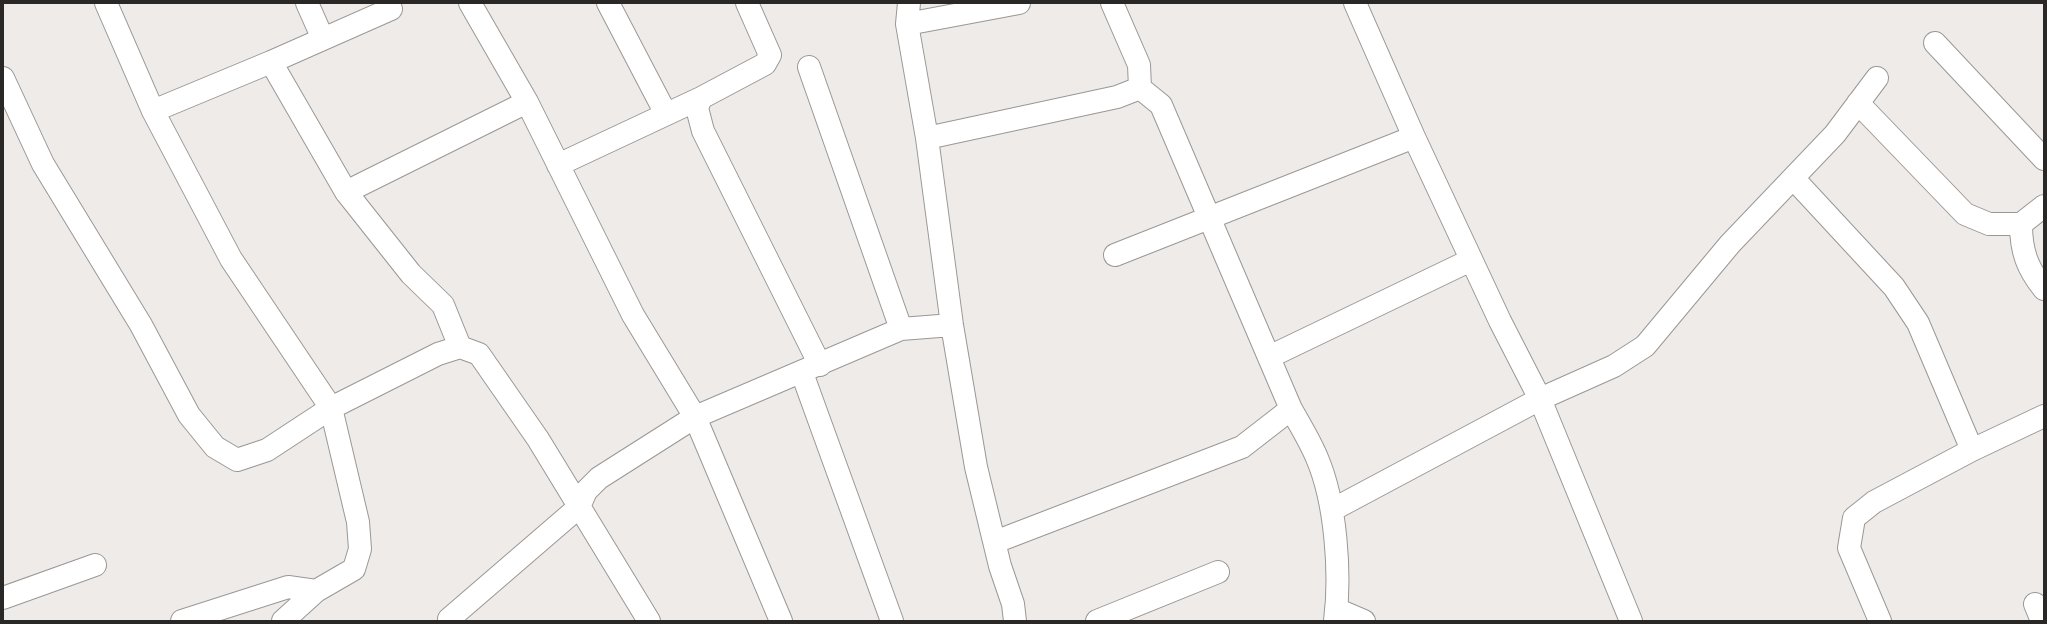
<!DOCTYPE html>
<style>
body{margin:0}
#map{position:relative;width:2047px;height:624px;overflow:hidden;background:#efebe8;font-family:"Roboto Serif",serif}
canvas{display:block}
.frame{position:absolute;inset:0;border:4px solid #2a2827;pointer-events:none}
</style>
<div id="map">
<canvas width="2047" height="624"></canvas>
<div class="frame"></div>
</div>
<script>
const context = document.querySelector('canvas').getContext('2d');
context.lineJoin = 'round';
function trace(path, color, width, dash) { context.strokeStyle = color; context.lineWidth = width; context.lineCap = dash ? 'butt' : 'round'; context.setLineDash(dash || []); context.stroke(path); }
const street = new Path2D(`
 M106,3L153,111L231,259L331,408L358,522L360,549L354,569L316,591L283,621
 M307,3L323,39
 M470,3L527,102L633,315L695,417L781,621
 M608,3L666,114
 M747,3L770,55L765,64L701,98L697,108L703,131L820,365
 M909,3L907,24L927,138L952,325L976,467L1000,566L1013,604L1015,621
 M1355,3L1414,137L1500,321L1540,399L1631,621
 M907,24L1019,3
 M1935,43L2044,159
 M271,62L346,192L411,274L443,305L460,347
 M809,67L901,329
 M3,78L43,164L141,325L189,415L215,447L237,460L267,450L331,408L438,354L460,347L479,354L538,439L649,621
 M1858,103L1965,214L1989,224H2021
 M153,111L271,62L391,9
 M927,138L1117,97L1140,88L1139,65L1112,3
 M558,165L701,98
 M1793,178L1894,287L1918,323L1972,450
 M346,192L527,102
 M2044,206L2021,224C2021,251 2027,268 2044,289
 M1115,255L1414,137
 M1269,357L1471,260
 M802,373L892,621
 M1291,409C1300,425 1310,441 1317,458C1336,502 1341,574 1335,621
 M1332,510L1540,399L1614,366L1645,346L1730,244L1835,134L1877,78
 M995,542L1242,447L1291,409L1161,105L1140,88
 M3,598L95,565
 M2035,604L2042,621
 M1336,609L1364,621
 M449,619L579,507L586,491L599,478L695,417L901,329L952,325
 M182,621L288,587L316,591
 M1097,621L1218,572
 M1880,621L1849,548L1854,518L1874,502L1972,450L2044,416`);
trace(street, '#9b9795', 24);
trace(street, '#fff', 22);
</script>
